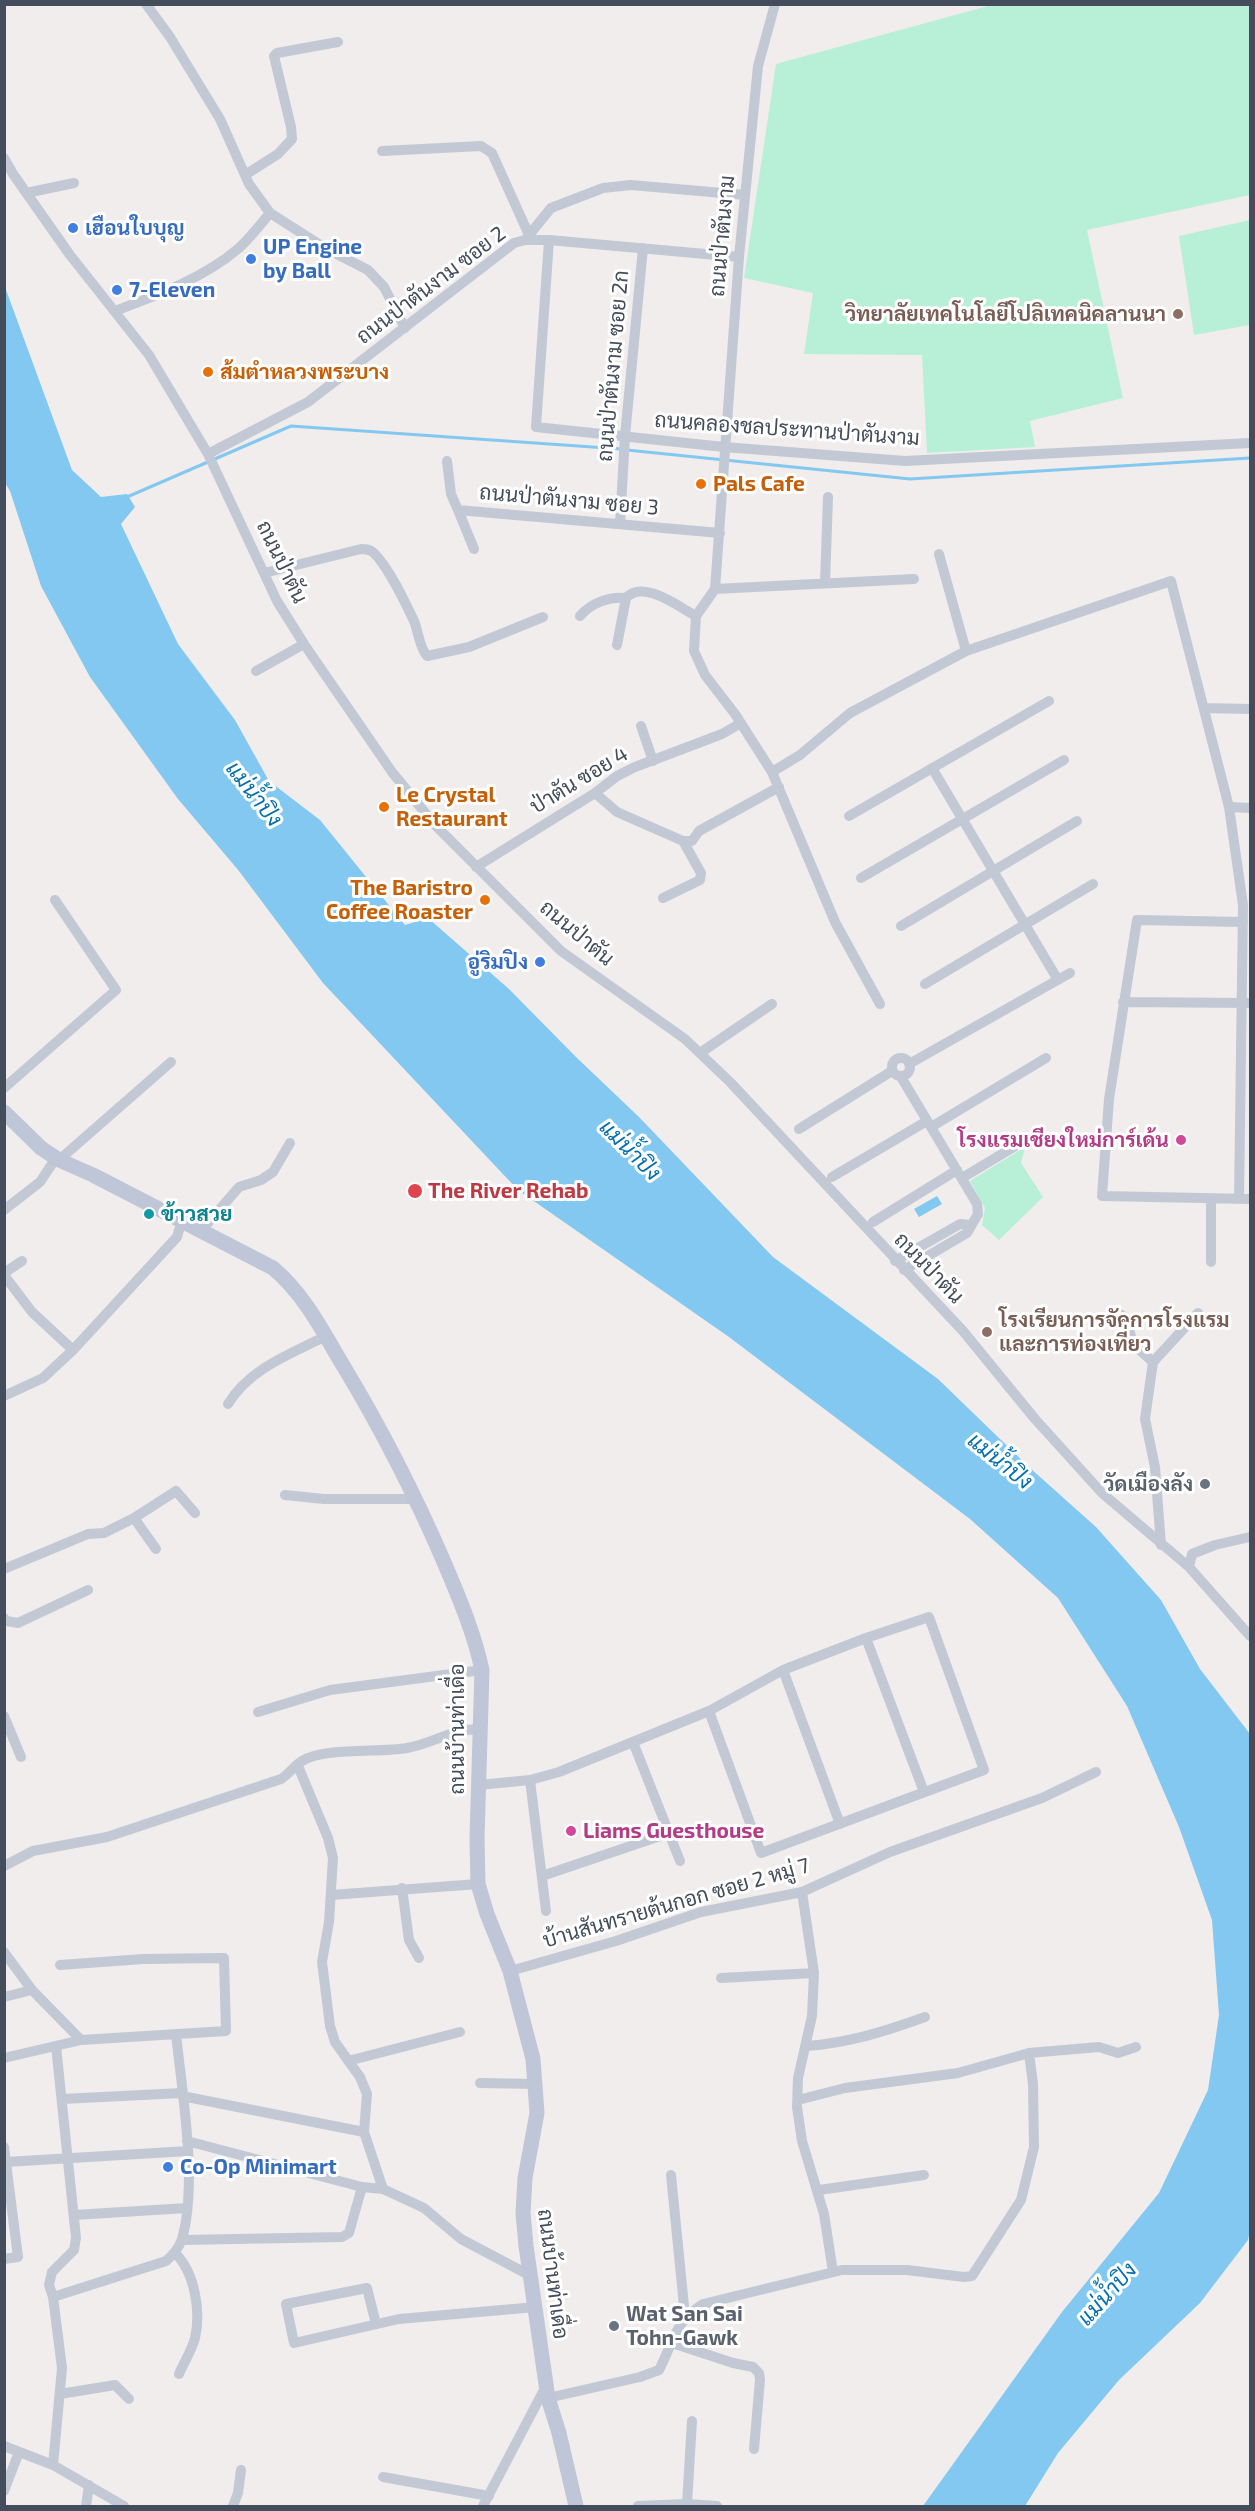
<!DOCTYPE html>
<meta charset="utf-8">
<style>
body{margin:0}
#map{position:relative;width:1255px;height:2511px;overflow:hidden;background:#f0edec;font-family:"Exo 2",sans-serif}
canvas{display:block}
.frame{position:absolute;inset:0;border:6px solid #444d5b;pointer-events:none}
</style>
<div id="map">
<canvas width="1255" height="2511"></canvas>
<div class="frame"></div>
</div>
<script>
const context = document.querySelector('canvas').getContext('2d');
context.lineJoin = 'round';
function fillPath(path, color) { context.fillStyle = color; context.fill(path, 'evenodd'); }
function trace(path, color, width, dash) { context.strokeStyle = color; context.lineWidth = width; context.lineCap = dash ? 'butt' : 'round'; context.setLineDash(dash || []); context.stroke(path); }
function label(font, color, halo, rows, align = 'center') {
  context.font = font + ' "Exo 2",Sarabun,sans-serif'; context.lineWidth = 6; context.setLineDash([]); context.textBaseline = 'middle'; context.strokeStyle = halo; context.fillStyle = color; for (const [text, x, y, turn = 0] of rows) {
    context.save(); context.translate(x, y); context.rotate((+turn || 0) * Math.PI / 180); context.textAlign = isNaN(turn) ? turn : align; if (halo) context.strokeText(text, 0, 0); context.fillText(text, 0, 0); context.restore();
  }
}
fillPath(new Path2D(`
 M995,4L1250,5V195L1087,230L1123,398L1030,421L1035,447L927,453L922,355L804,354L813,293L744,278L776,64Z
 M1250,220V325L1194,335L1179,236Z
 M1025,1147L1021,1163L1043,1197L999,1240L982,1225L985,1208L970,1181Z`), '#b8f0d7');
fillPath(new Path2D(`
 M5,287L72,470L101,497L127,494L135,507L121,524L178,644L235,720L269,781L320,820L405,925L428,918L509,989L576,1057L639,1117L773,1257L938,1379L1030,1468L1096,1527L1161,1600L1200,1669L1250,1734V2230L1248,2240L1200,2303L1119,2380L1058,2453L1025,2506H923L1062,2312L1159,2193L1208,2090L1219,2015L1212,1920L1179,1827L1127,1706L1058,1598L970,1519L729,1337L518,1190L323,983L239,871L178,799L90,677L41,586L10,491L5,483Z
 M937,1196L942,1204L919,1217L914,1209Z`), '#83c8f0');
trace(new Path2D(`
 M627,450L910,479L1250,458
 M127,497L291,426L621,449`), '#83c8f0', 3);
trace(new Path2D(`
 M146,4L170,37L220,119L249,184L270,213L325,248L368,270L384,287L405,328
 M775,4L758,66L739,257L715,589L696,616L694,651L705,675L735,714L772,772L835,922L880,1004
 M382,151L481,146L492,153L529,235
 M4,158L13,174L70,255L149,355L208,454L277,601L304,644L392,772L435,825L561,951L685,1039L730,1082L963,1331L1035,1419L1102,1493L1189,1567L1250,1636
 M245,175L278,154L292,139L291,127L274,56L277,53L338,42
 M26,193L74,183
 M525,240L551,208L603,188L631,185L745,195
 M549,240L536,427L724,447L905,461L1250,443
 M115,311C158,295 204,278 239,248C250,238 260,225 270,213
 M208,454L308,402L514,243L525,240H549L739,257
 M447,461L451,494L458,510
 M620,524L625,436L643,248
 M474,549L458,510L720,533
 M939,554L966,651
 M264,573L361,549C366,549 370,549 374,553C389,568 405,602 414,621C419,633 419,647 427,656L469,647L543,617
 M825,583L828,497
 M715,589L914,579
 M580,616C591,603 610,596 626,598
 M617,645L626,598C643,579 679,607 696,616
 M256,671L304,644
 M1204,708L1250,709
 M641,726L653,761
 M932,768L1058,980
 M772,772L800,755L850,713L966,651L1171,581L1229,807L1243,905L1239,1199
 M595,793L617,812L683,841H692L699,831L779,787
 M1229,807L1250,808
 M849,816L1049,701
 M476,867L595,793L617,776L635,767L722,734L741,723
 M861,878L1064,760
 M663,898L700,880L701,873L683,841
 M1243,922L1137,920L1109,1099L1102,1196L1250,1199
 M901,926L1077,821
 M925,984L1093,884
 M1123,1002L1250,1003
 M700,1053L772,1004
 M892 1067a9 9 0 1 1 18 0a9 9 0 1 1-18 0Z
 M909,1064L1070,973
 M901,1077L977,1204L978,1214L967,1233L904,1270
 M4,1088L116,990L55,900
 M931,1127L1046,1058
 M799,1129L892,1071
 M59,1160L171,1062
 M832,1177L927,1121
 M962,1178L1022,1142
 M4,1210L40,1182L56,1158
 M873,1222L957,1170
 M201,1231L239,1187L261,1180L273,1172L290,1143
 M895,1261L960,1224L971,1225
 M1211,1262V1199
 M4,1273L22,1261
 M4,1275L32,1312L73,1350
 M1115,1311L1126,1318L1133,1344L1153,1362
 M4,1396L43,1378L73,1350L177,1237L182,1220
 M228,1404C249,1369 290,1354 326,1336
 M285,1495L324,1499H415
 M134,1518L156,1549
 M1161,1545L1155,1467L1145,1419L1153,1362L1198,1313
 M1189,1567L1192,1554L1215,1545L1250,1537
 M4,1569L88,1534L104,1533L134,1518L176,1491L195,1513
 M4,1618L6,1621L18,1623L88,1590
 M866,1638L924,1792
 M783,1670L840,1824
 M258,1712L330,1690L482,1670
 M4,1716L21,1757
 M633,1742L680,1861
 M298,1766L328,1838L333,1858L329,1922L322,1962L330,2026L335,2042L360,2077L367,2094L364,2132
 M530,1780L546,1911
 M479,1785L530,1780L559,1772L709,1711L783,1670L866,1638L929,1617L984,1770L761,1853L709,1711
 M4,1866L33,1851L107,1837L281,1779C289,1774 294,1766 302,1761C323,1747 380,1753 407,1748C436,1743 448,1729 482,1729
 M542,1876L669,1833
 M402,1888L409,1940L419,1958
 M802,1892L814,1973L812,2016L798,2078L797,2107L802,2141L824,2214L833,2272
 M331,1895L478,1884
 M4,1952L32,1990L81,2040
 M510,1971L616,1941L701,1912L802,1892L890,1852L1042,1798L1096,1772
 M721,1978L814,1973
 M4,1997L32,1990
 M807,2046C849,2043 886,2031 925,2017
 M4,2058L81,2040L226,2031L224,1958L143,1959L60,1965
 M348,2061L460,2032
 M480,2083L536,2084
 M182,2096L364,2132L383,2189
 M62,2099L182,2093
 M798,2100L845,2088L958,2073L1029,2053L1099,2047L1118,2053L1136,2047
 M187,2141L362,2187L383,2189L424,2208L461,2239L531,2276
 M4,2147L18,2257L4,2259
 M6,2162L188,2151
 M671,2175L685,2316
 M819,2190L924,2175
 M74,2215L187,2208
 M182,2240L342,2237L349,2233L362,2187
 M175,2253C195,2272 201,2312 195,2338C192,2350 184,2362 179,2374
 M53,2297L166,2261C173,2255 179,2248 182,2239C198,2183 182,2092 176,2034
 M376,2324L367,2288L286,2304L294,2343L399,2319L536,2307
 M672,2343L733,2363L753,2367L759,2373L760,2380L754,2449
 M60,2394L115,2385L129,2399
 M548,2398L640,2377L659,2370C675,2339 673,2324 703,2304L842,2270H907L964,2277L972,2276L1021,2200L1034,2147L1033,2084L1029,2053
 M4,2446L53,2465L124,2506
 M53,2465L62,2368L53,2297L49,2285L52,2272L74,2250L76,2238L56,2046
 M383,2477L489,2496
 M4,2491L19,2452
 M687,2504L692,2421
 M86,2506L89,2485
 M233,2506L238,2493L241,2470
 M483,2506L546,2386
 M638,2506L687,2504L717,2506`), '#c2c9d5', 10);
trace(new Path2D(`
 M4,1112L41,1148L59,1160L93,1175L273,1268C305,1295 323,1332 344,1367C382,1430 415,1495 444,1562C459,1598 474,1632 482,1670L477,1838L478,1884L487,1914L510,1971L533,2059L537,2113L525,2178L523,2213L526,2246L548,2398L559,2433L576,2506`), '#bec6d7', 15);
for (const [x, y, r, color] of [
 [73,228,6,"#3f7fe0"],
 [251,259,6,"#3f7fe0"],
 [117,290,6,"#3f7fe0"],
 [1178,314,6,"#8d6e63"],
 [208,372,6,"#e8710a"],
 [701,484,6,"#e8710a"],
 [384,807,6,"#e8710a"],
 [485,900,6,"#e8710a"],
 [540,962,6,"#3f7fe0"],
 [1181,1140,6,"#d1479c"],
 [415,1191,8,"#e0444e"],
 [149,1214,6,"#0f9aa8"],
 [987,1332,6,"#8d6e63"],
 [1205,1484,6,"#6b7280"],
 [571,1831,6,"#d1479c"],
 [168,2167,6,"#3f7fe0"],
 [614,2326,6,"#6b7280"]
]) { const dot = new Path2D(); dot.arc(x, y, r, 0, 2 * Math.PI); context.fillStyle = color; context.fill(dot); trace(dot, '#fff', 2); }
label('bold 21px', '#366cbe', '#fff', [
 ["เฮือนใบบุญ",85,228],
 ["UP Engine",263,247],
 ["by Ball",263,271],
 ["7-Eleven",129,290],
 ["อู่ริมปิง",528,962,"right"],
 ["Co-Op Minimart",180,2167]
], 'left');
label('21px', '#444d5b', '#fff', [
 ["ถนนป่าตันงาม",722,236,-85],
 ["ถนนป่าตันงาม ซอย 2",431,285,-37],
 ["ถนนป่าตันงาม ซอย 2ก",613,366,-85],
 ["ถนนคลองชลประทานป่าตันงาม",787,429,4],
 ["ถนนป่าตันงาม ซอย 3",569,500,5],
 ["ถนนป่าตัน",282,562,64],
 ["ป่าตัน ซอย 4",579,780,-31],
 ["ถนนป่าตัน",577,933,40],
 ["ถนนป่าตัน",929,1268,46],
 ["ถนนบ้านท่าเดื่อ",457,1729,-90],
 ["บ้านสันทรายต้นกอก ซอย 2 หมู่ 7",676,1903,-16],
 ["ถนนบ้านท่าเดื่อ",553,2274,83]
]);
label('bold 21px', '#785e54', '#fff', [
 ["วิทยาลัยเทคโนโลยีโปลิเทคนิคลานนา",1166,314],
 ["โรงเรียนการจัดการโรงแรม",999,1320,"left"],
 ["และการท่องเที่ยว",999,1344,"left"]
], 'right');
label('bold 21px', '#c56008', '#fff', [
 ["ส้มตำหลวงพระบาง",220,372],
 ["Pals Cafe",713,484],
 ["Le Crystal",396,795],
 ["Restaurant",396,819],
 ["The Baristro",473,888,"right"],
 ["Coffee Roaster",473,912,"right"]
], 'left');
label('bold 21px', '#b23c85', '#fff', [
 ["โรงแรมเชียงใหม่การ์เด้น",1169,1140],
 ["Liams Guesthouse",583,1831,"left"]
], 'right');
label('bold 21px', '#be3a42', '#fff', [
 ["The River Rehab",428,1191]
], 'left');
label('bold 21px', '#0d838f', '#fff', [
 ["ข้าวสวย",161,1214]
], 'left');
label('bold 21px', '#5b616d', '#fff', [
 ["วัดเมืองลัง",1193,1484],
 ["Wat San Sai",626,2314,"left"],
 ["Tohn-Gawk",626,2338,"left"]
], 'right');
label('italic 22px', '#0570ad', '#fff', [
 ["แม่น้ำปิง",254,794,52],
 ["แม่น้ำปิง",630,1150,45],
 ["แม่น้ำปิง",1000,1461,39],
 ["แม่น้ำปิง",1107,2294,-48]
]);
</script>
